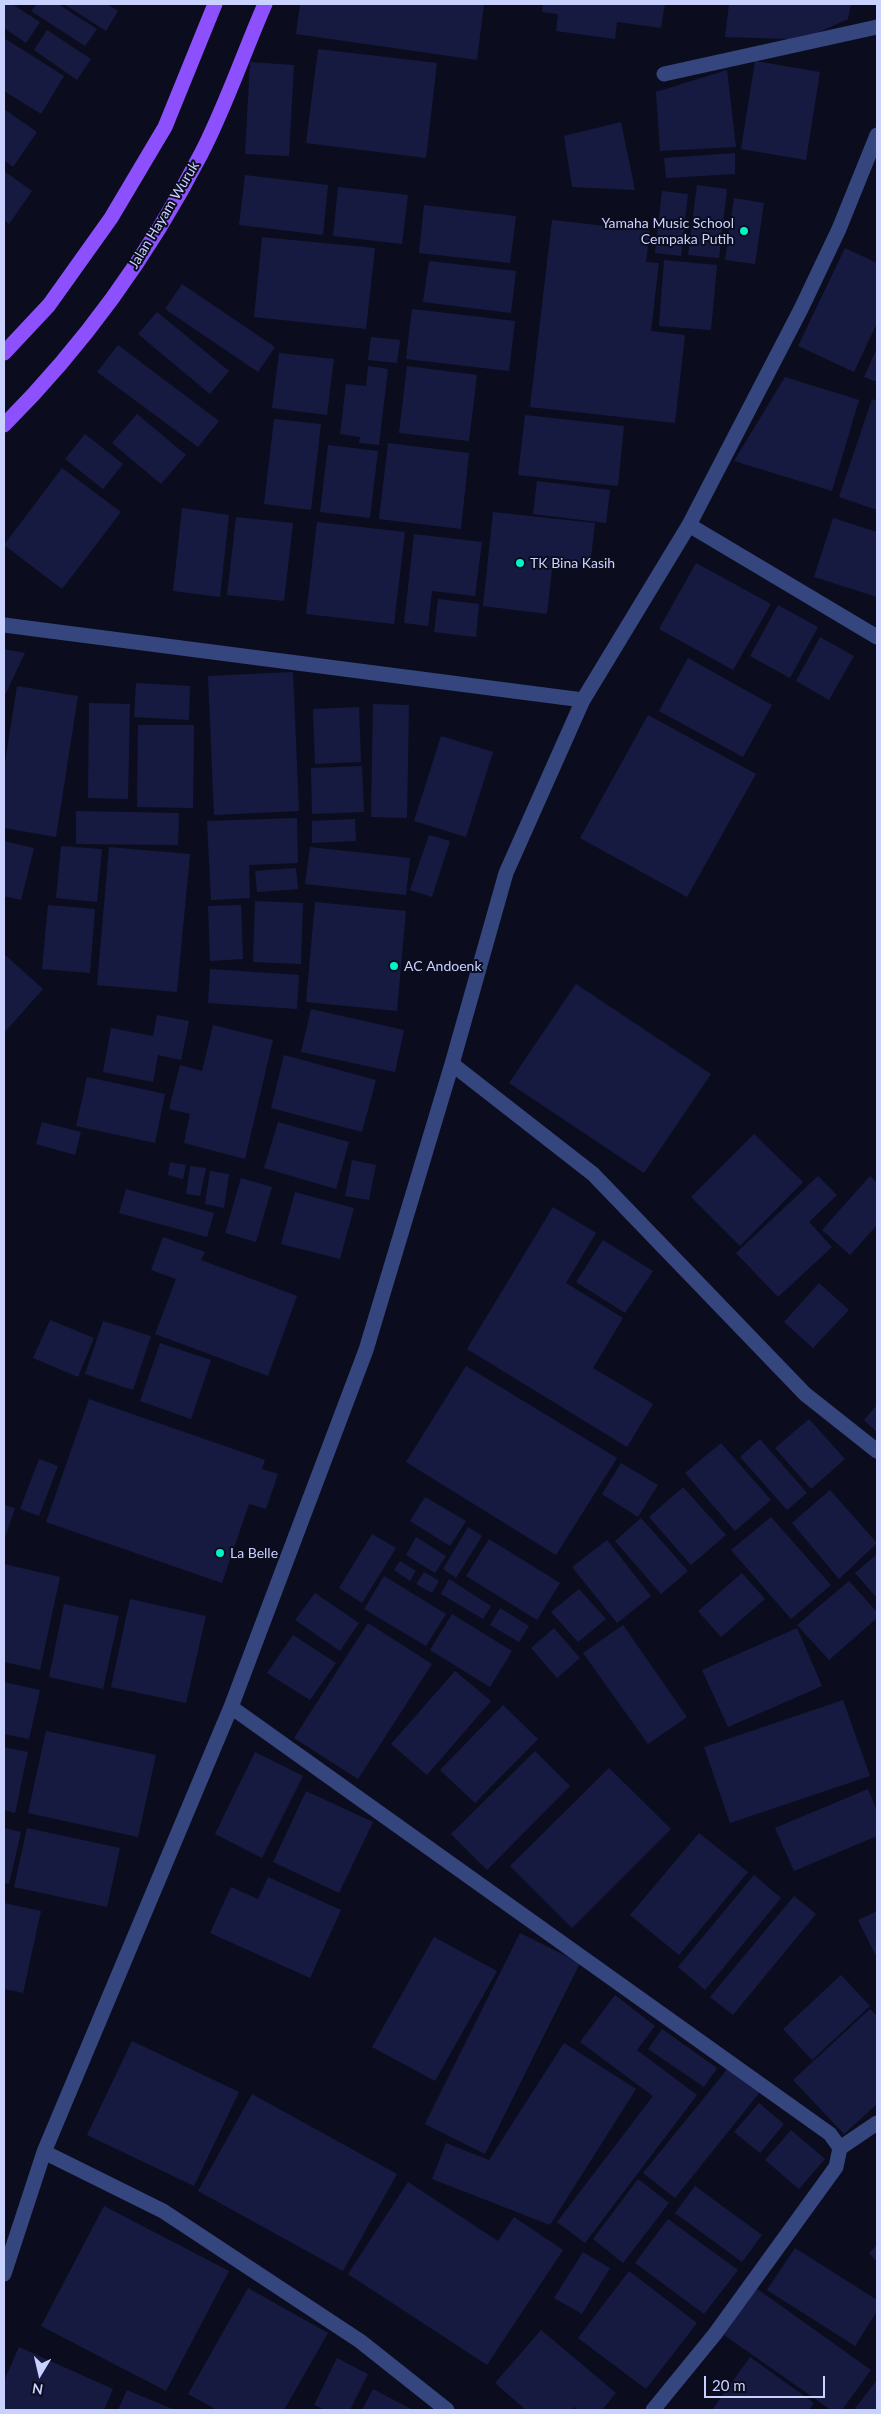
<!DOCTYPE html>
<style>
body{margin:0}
#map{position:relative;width:881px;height:2414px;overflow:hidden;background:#0b0d1e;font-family:Lato,sans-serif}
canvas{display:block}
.frame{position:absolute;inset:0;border:5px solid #c9d1ff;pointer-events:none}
.north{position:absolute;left:15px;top:2349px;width:50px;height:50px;-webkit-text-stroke:4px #0b0d1e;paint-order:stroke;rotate:189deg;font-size:14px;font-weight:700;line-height:20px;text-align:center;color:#c9d1ff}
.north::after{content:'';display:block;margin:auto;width:18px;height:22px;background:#c9d1ff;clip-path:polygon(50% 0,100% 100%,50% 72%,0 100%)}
.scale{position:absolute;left:704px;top:2376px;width:121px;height:22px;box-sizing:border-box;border:2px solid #c9d1ff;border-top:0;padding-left:6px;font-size:15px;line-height:18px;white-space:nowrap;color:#c9d1ff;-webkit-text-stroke:4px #0b0d1e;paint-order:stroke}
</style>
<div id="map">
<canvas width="881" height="2414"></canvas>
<div class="frame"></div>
<div class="north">N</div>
<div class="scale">20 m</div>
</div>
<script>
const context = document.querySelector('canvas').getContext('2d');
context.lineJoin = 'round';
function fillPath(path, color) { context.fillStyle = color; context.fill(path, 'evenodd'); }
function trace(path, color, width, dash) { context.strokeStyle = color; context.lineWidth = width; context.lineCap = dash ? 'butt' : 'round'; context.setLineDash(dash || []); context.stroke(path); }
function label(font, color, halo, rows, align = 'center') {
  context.font = font + ' Lato,sans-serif'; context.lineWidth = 4; context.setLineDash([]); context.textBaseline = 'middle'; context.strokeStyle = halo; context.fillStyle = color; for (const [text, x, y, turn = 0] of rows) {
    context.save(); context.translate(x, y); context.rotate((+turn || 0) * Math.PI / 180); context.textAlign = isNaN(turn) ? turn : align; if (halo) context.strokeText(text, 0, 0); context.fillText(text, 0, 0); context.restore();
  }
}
fillPath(new Path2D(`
 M4,4H12L40,22L26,43L4,28Z
 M37,4H58L97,29L85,46L31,11Z
 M64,4H107L118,11L106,31Z
 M300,4H484L477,60L296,34Z
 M543,4H665L661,28L617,22L615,39L556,31L558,14L542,12Z
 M729,4H851L848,19L817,33L790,39L725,37Z
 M47,30L91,59L77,80L34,50Z
 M4,38L64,76L41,114L4,91Z
 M318,49L437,63L426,158L306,143Z
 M755,61L820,72L806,160L741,149Z
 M250,62L294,65L289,156L245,154Z
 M727,70L736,147L660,151L656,92Z
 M4,109L37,132L13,167L4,160Z
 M621,122L635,190L572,187L564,136Z
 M735,153V174L666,178L664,158Z
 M4,171L32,191L9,224L4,220Z
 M245,175L328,185L323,235L239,225Z
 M697,185L727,189L719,258L688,255Z
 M338,187L408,195L402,244L333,236Z
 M662,191L688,194L681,256L655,253Z
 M734,198L764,203L755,264L725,260Z
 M424,205L516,216L510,263L419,253Z
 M552,220L650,231L646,262L659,263L651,331L685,335L675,423L530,407Z
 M262,237L375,248L366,329L254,317Z
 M845,248L877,263V323L854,372L798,346Z
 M664,260L717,265L711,330L659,326Z
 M429,261L516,271L511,313L423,302Z
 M182,284L275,347L258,372L165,309Z
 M412,309L515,321L509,371L406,359Z
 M157,312L229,371L210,394L138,334Z
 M371,337L400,340L397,363L368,360Z
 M118,345L219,421L198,447L97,372Z
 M877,348V382L864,377Z
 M279,353L334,359L327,415L272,408Z
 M368,366L388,369L379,445L359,443L360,437L340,434L346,384L366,386Z
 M407,366L477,375L469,441L399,433Z
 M785,377L859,400L832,491L734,461Z
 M872,399L877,401V510L839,497Z
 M137,414L186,455L161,484L112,443Z
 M525,415L624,426L618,486L518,475Z
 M274,419L321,424L311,510L264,504Z
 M85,434L123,464L103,489L65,459Z
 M388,443L469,453L461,529L379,519Z
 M328,445L378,451L370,518L320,512Z
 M62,468L121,512L62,589L4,545Z
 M537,481L610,490L606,523L533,514Z
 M182,508L229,515L220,597L173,591Z
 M493,512L595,523L590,566L553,561L547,614L483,606Z
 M236,517L293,523L284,601L227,595Z
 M833,518L877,532V597L814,577Z
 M317,522L405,532L394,624L306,614Z
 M414,534L482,542L475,596L432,591L428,626L404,623Z
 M696,563L771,604L733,670L659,629Z
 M438,599L479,604L476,637L434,632Z
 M778,605L818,627L790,678L750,656Z
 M820,637L854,656L829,700L796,681Z
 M4,649L25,653L4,697Z
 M688,658L772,705L743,757L659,711Z
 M293,672L299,811L214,815L208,676Z
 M136,683L190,686L189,720L134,717Z
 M17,686L78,696L56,837L4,828V769Z
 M89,703L130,704L128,799L88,798Z
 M373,704L409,705L407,818L371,817Z
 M359,707L361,762L315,764L313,709Z
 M648,715L756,774L687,897L580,838Z
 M138,725H194L193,808L137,807Z
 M441,736L493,752L466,837L414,821Z
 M362,766L364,812L312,814L311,768Z
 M76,811L179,813L178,845L76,844Z
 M297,818L298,863L249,865L250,898L211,900L207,821Z
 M355,819L356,841L312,843V821Z
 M429,835L450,841L432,897L410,890Z
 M4,841L34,848L21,900L4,896Z
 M61,846L102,849L97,902L56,898Z
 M109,847L190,854L177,992L97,985Z
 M310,847L410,858L406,895L305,884Z
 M296,868L298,889L257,892L255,871Z
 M255,901L303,903L301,964L253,962Z
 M315,902L406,911L397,1011L306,1002Z
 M48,905L95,909L90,973L42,969Z
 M241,905L243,959L210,961L208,906Z
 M4,954L43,989L4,1033Z
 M210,969L299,975L297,1009L208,1003Z
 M576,984L711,1074L644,1173L509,1083Z
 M311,1009L404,1030L395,1072L301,1052Z
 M157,1015L189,1021L181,1060L158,1055L153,1082L103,1072L111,1028L153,1036Z
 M213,1025L273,1040L245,1159L184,1143L190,1114L169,1109L180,1065L202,1071Z
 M284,1055L376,1080L362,1132L271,1108Z
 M87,1077L165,1094L155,1143L76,1126Z
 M42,1122L81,1132L75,1155L36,1144Z
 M278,1122L349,1142L336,1189L264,1168Z
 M754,1134L803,1182L740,1246L691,1197Z
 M352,1160L376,1165L369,1200L345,1196Z
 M170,1162L186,1165L183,1179L168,1175Z
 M190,1166L206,1168L200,1196L186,1194Z
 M210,1171L229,1174L224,1208L205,1204Z
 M818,1176L837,1195L809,1222L832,1247L778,1297L736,1253Z
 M870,1176L877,1183V1225L850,1255L822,1230Z
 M241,1178L272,1187L256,1242L225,1233Z
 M126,1189L214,1213L207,1237L119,1213Z
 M295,1192L354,1208L340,1259L281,1244Z
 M553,1207L596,1233L566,1283L623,1318L593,1368L653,1404L627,1447L467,1349Z
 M163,1237L205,1252L201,1260L297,1296L268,1376L155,1334L176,1279L151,1270Z
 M603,1240L653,1271L625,1313L576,1282Z
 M819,1283L849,1310L813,1348L784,1322Z
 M50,1320L94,1338L78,1377L33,1358Z
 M103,1321L151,1336L133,1390L85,1374Z
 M160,1343L211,1360L191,1419L140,1401Z
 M466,1366L617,1458L556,1555L406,1462Z
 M89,1399L265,1460L262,1469L278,1474L266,1509L249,1504L222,1583L46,1522Z
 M877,1405V1432L864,1420Z
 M809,1419L845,1459L811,1489L775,1448Z
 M760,1439L807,1493L787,1510L740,1457Z
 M721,1443L771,1500L735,1531L685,1473Z
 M39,1459L58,1466L39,1516L20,1509Z
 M621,1463L658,1485L638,1517L602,1494Z
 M683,1487L726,1535L691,1565L649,1517Z
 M830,1490L877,1543L839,1579L792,1523Z
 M425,1497L466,1521L450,1546L410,1521Z
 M4,1505L15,1508L4,1540Z
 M771,1517L831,1585L791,1619L731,1550Z
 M641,1518L688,1571L661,1594L615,1541Z
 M468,1527L482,1536L456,1578L443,1569Z
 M372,1534L396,1548L362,1603L339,1588Z
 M416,1537L446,1556L435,1573L406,1555Z
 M489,1539L560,1583L537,1620L466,1576Z
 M607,1540L651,1596L617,1623L572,1567Z
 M877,1554V1598L855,1573Z
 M400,1561L416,1571L410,1581L394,1570Z
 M4,1564L60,1577L40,1670L4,1662Z
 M424,1572L439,1581L432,1593L416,1584Z
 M742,1573L765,1599L721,1637L698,1611Z
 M384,1576L446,1614L426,1646L364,1609Z
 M449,1579L491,1606L483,1619L441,1594Z
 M849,1581L877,1612V1618L829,1660L797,1625Z
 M579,1589L606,1619L578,1642L551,1612Z
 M315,1593L359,1623L340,1651L295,1620Z
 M130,1599L206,1616L186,1703L111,1687Z
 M64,1604L119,1616L103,1689L49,1677Z
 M500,1608L529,1626L519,1642L490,1625Z
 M452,1614L512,1651L490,1687L430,1650Z
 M368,1623L432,1664L358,1779L294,1738Z
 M623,1625L687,1717L648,1744L583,1653Z
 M554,1628L580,1658L557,1678L531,1648Z
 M797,1628L822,1686L728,1727L702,1670Z
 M293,1635L336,1663L310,1700L267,1673Z
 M455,1671L491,1701L427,1775L391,1744Z
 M4,1682L40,1690L29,1739L4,1734Z
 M843,1700L870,1776L730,1823L704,1747Z
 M503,1705L538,1739L475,1803L440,1770Z
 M46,1731L156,1755L138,1837L28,1813Z
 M4,1747L28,1752L15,1813L4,1810Z
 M535,1751L570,1786L487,1870L451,1834Z
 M255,1752L303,1776L262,1858L215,1834Z
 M609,1768L671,1829L572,1928L510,1866Z
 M868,1789L877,1811V1836L794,1871L775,1828Z
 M306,1791L373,1822L339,1893L273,1862Z
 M4,1828L21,1832L9,1884L4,1883Z
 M27,1828L120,1848L107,1907L14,1887Z
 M699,1833L748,1872L679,1955L630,1915Z
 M754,1875L781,1898L705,1990L678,1967Z
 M268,1877L341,1910L310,1978L210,1933L231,1887L258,1899Z
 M794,1896L816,1914L733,2015L710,1997Z
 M4,1903L41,1911L23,1993L4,1989Z
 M877,1911V1958L858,1920Z
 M520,1933L580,1963L485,2154L425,2124Z
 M434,1937L497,1971L435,2081L372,2047Z
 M841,1975L870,2006L812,2060L783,2029Z
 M615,1995L655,2026L637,2050L697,2095L585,2243L557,2222L653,2096L580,2042Z
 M870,2009L877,2016V2104L844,2134L793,2080Z
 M662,2029L717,2068L704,2087L648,2049Z
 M132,2041L239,2092L194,2186L87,2135Z
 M564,2043L636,2089L550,2225L432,2179L446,2143L489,2160Z
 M729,2067L760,2092L675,2198L643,2173Z
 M252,2094L397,2174L343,2271L198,2191Z
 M759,2103L784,2124L760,2153L734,2132Z
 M791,2130L825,2159L799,2189L765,2160Z
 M638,2179L669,2203L623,2263L593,2239Z
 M408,2182L498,2241L514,2217L563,2250L487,2365L348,2274Z
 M695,2186L762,2235L742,2262L675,2213Z
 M104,2206L229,2271L166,2391L41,2326Z
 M668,2219L738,2270L704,2314L635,2263Z
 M877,2245V2262L869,2253Z
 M795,2248L877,2300V2311L855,2346L767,2290Z
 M583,2252L610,2268L582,2314L554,2298Z
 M629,2271L697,2323L646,2389L578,2338Z
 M248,2288L328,2333L284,2410H217L188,2394Z
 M756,2288L871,2370L842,2410H831L724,2335Z
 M541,2330L616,2393L602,2410H578L574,2407L571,2410H526L495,2383Z
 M19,2347L113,2389L104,2410H4V2381Z
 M750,2357L814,2403L809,2410H712Z
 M337,2358L368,2374L350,2410H325L314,2405Z
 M877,2380V2410H854Z
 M373,2389L413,2410H362Z
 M127,2390L175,2410H118Z`), '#171a40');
trace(new Path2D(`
 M664,74L877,27
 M689,525L877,637
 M4,625L583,700
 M452,1064L593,1174L805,1394L877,1451
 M231,1707L830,2134L840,2148L836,2167L715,2334L653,2410
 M840,2148L877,2123
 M44,2152L163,2211L360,2341L447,2410
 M4,2274L44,2152L231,1707L366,1350L452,1064L506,873L583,700L689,525L801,309L839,229L877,135`), '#35467f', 15);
trace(new Path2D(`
 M4,353L49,305L111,218L165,127L215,4
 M4,425C83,346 150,253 201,154C225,108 244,52 265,4`), '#8d50ff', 15);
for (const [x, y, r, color] of [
 [744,231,5,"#00f4c9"],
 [520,563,5,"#00f4c9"],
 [394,966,5,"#00f4c9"],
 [220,1553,5,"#00f4c9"]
]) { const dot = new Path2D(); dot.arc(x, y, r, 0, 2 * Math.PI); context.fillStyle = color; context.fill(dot); trace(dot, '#0b0d1e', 2); }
label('14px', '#c9d1ff', '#0b0d1e', [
 ["Jalan Hayam Wuruk",164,215,-59]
]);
label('14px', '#c9d1ff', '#0b0d1e', [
 ["Yamaha Music School",734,223,"right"],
 ["Cempaka Putih",734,239,"right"],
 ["TK Bina Kasih",530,563],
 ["AC Andoenk",404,966],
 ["La Belle",230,1553]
], 'left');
</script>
